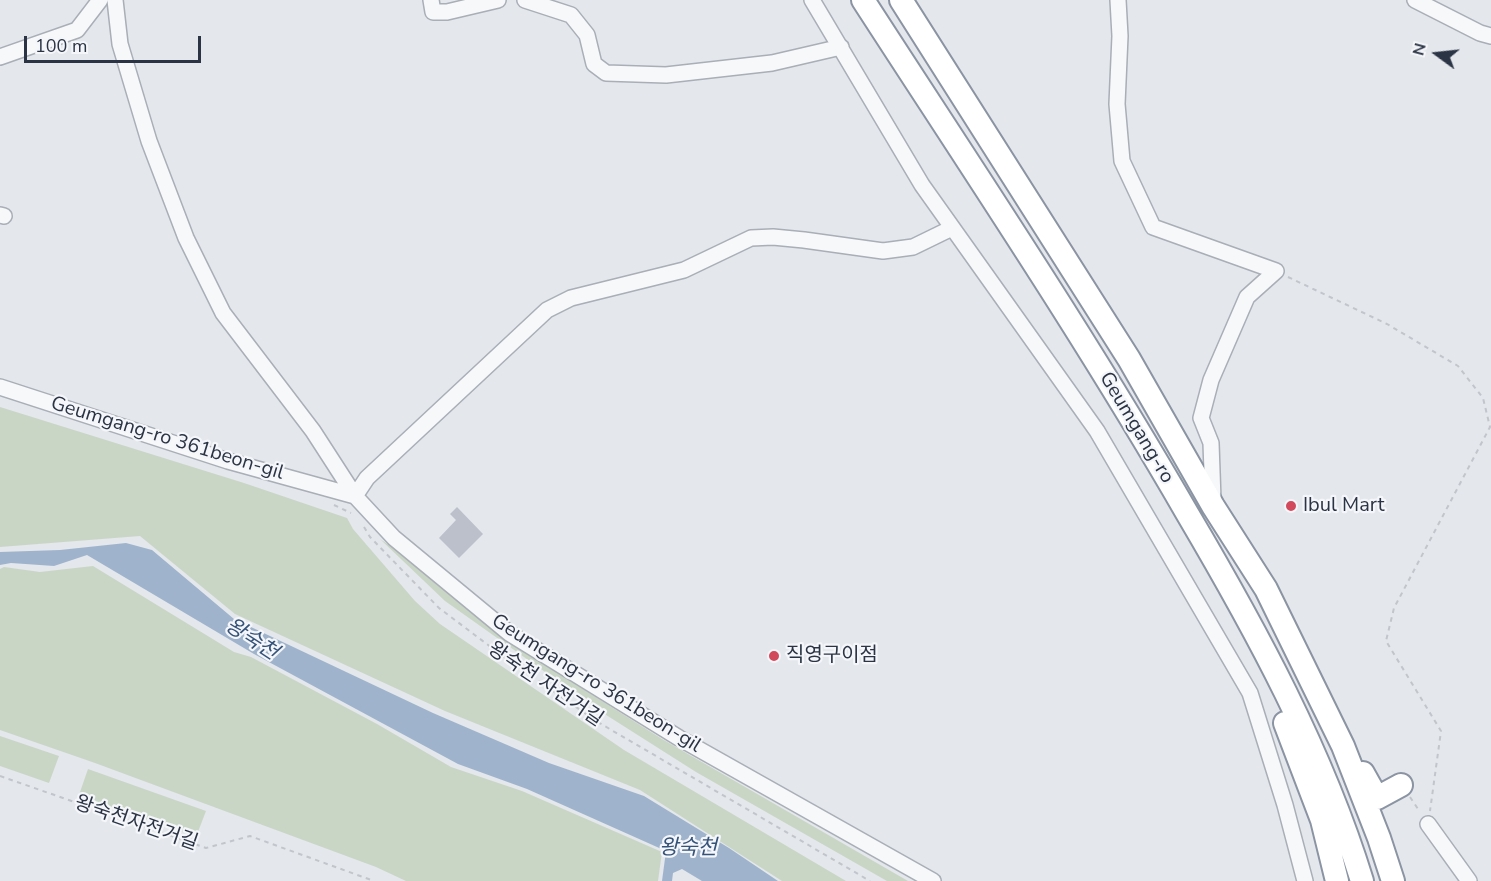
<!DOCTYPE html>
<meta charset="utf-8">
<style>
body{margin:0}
#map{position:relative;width:1491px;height:881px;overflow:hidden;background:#e4e7ec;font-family:"Nunito Sans",sans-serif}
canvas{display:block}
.north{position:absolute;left:1407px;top:24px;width:60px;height:60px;-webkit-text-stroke:4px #f4f6f9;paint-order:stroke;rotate:285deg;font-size:16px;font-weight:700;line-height:24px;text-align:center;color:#2b3445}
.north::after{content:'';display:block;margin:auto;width:21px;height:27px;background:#2b3445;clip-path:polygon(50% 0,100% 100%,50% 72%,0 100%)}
.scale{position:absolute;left:24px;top:36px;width:177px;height:27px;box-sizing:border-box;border:3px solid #2b3445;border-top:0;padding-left:8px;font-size:18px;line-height:21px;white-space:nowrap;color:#2b3445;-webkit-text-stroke:4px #f4f6f9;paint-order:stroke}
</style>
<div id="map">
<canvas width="1491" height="881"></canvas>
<div class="north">N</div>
<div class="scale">100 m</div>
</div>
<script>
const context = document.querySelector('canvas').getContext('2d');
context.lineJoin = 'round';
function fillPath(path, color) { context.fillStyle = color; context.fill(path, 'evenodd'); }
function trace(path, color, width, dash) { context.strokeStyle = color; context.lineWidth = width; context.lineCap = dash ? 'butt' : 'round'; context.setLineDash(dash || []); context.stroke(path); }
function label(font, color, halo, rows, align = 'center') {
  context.font = font + ' "Nunito Sans","Noto Sans KR",sans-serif'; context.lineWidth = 4.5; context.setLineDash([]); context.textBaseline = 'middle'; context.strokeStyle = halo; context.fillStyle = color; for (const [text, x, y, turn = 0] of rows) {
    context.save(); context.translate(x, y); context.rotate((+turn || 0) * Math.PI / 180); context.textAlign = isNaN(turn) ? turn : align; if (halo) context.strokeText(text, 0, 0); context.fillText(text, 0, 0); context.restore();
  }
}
fillPath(new Path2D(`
 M0,407L244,483L347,518L353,529L415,601L440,624L624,750L846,881H782L640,790L445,711L235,614L140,536L0,547Z
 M380,539L408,558L437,585L526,653L662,739L908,881H887L696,772L603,713L445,601Z
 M93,566L234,652L251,657L377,724L451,767L522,791L662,852L658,881H406L376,867L95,763L0,730V569L4,567L40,572Z
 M0,736L59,756L49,783L0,766Z
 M88,769L206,811L196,837L79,795Z`), '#c9d6c5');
fillPath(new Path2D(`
 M126,543L152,550L234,619L433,713L549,763L644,796L729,848L778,881H702L682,869L673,873L672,881H662L666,851L527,789L458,764L254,654L87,555L54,566L11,563L0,565V552L60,550Z`), '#9fb4cc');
fillPath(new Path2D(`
 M457,507L483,534L459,558L439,538L456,520L450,514Z`), '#bbc0ca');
const minor = new Path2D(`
 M115,0L120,44L149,141L186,238L223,313L313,431L355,496L367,478L547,310L571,298L684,270L751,238L773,237L804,240L883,251L913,247L952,228
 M431,0L433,12H447L498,0
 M525,0L571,15L587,35L594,64L606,73L666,75L772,63L841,47
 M812,0L922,185L1097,431L1250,693L1285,805L1305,881
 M1118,0L1120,36L1117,104L1122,161L1153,227L1276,271L1247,297L1211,380L1201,418L1211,443L1213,500
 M1415,0L1480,33L1491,36
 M0,57L77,30L100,0
 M0,215L4,216
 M0,387L228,461L355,496L394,538L509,633L679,738L933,881
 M1428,824L1469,881`);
const highway = new Path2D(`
 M863,0C973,170 1086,338 1187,513C1256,630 1322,751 1362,881
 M901,0L1129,359L1213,506L1266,589L1343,746L1379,838L1393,881
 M1285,723L1322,820L1337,881
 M1363,773L1377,798L1401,785`);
trace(minor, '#a9aeb7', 18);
trace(highway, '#8b94a3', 26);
trace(new Path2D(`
 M1288,277L1387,324L1458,366L1483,398L1490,427L1394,608L1386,641L1441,731L1430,811
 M334,505L351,513
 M364,527L370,537L439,608L500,654L596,721L870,881
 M0,776L206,848L250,836L374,881
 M1410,797L1420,812`), '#c2c5cb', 2, [4.5, 4.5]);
trace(minor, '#f7f8fa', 15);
trace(highway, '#fff', 22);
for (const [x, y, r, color] of [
 [1291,506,6,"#d1495b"],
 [774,656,6,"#d1495b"]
]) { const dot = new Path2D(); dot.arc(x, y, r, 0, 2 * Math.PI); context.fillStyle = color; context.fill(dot); trace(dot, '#f4f6f9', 2); }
label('20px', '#2b3445', '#f4f6f9', [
 ["Geumgang-ro",1136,428,59],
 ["Geumgang-ro 361beon-gil",167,439,17],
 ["Geumgang-ro 361beon-gil",596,684,32],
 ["왕숙천 자전거길",545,685,34],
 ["왕숙천자전거길",136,824,19]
]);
label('20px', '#2b3445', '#f4f6f9', [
 ["Ibul Mart",1303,506],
 ["직영구이점",786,656]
], 'left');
label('italic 21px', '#34527a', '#f4f6f9', [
 ["왕숙천",251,640,33],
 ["왕숙천",688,849]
]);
</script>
